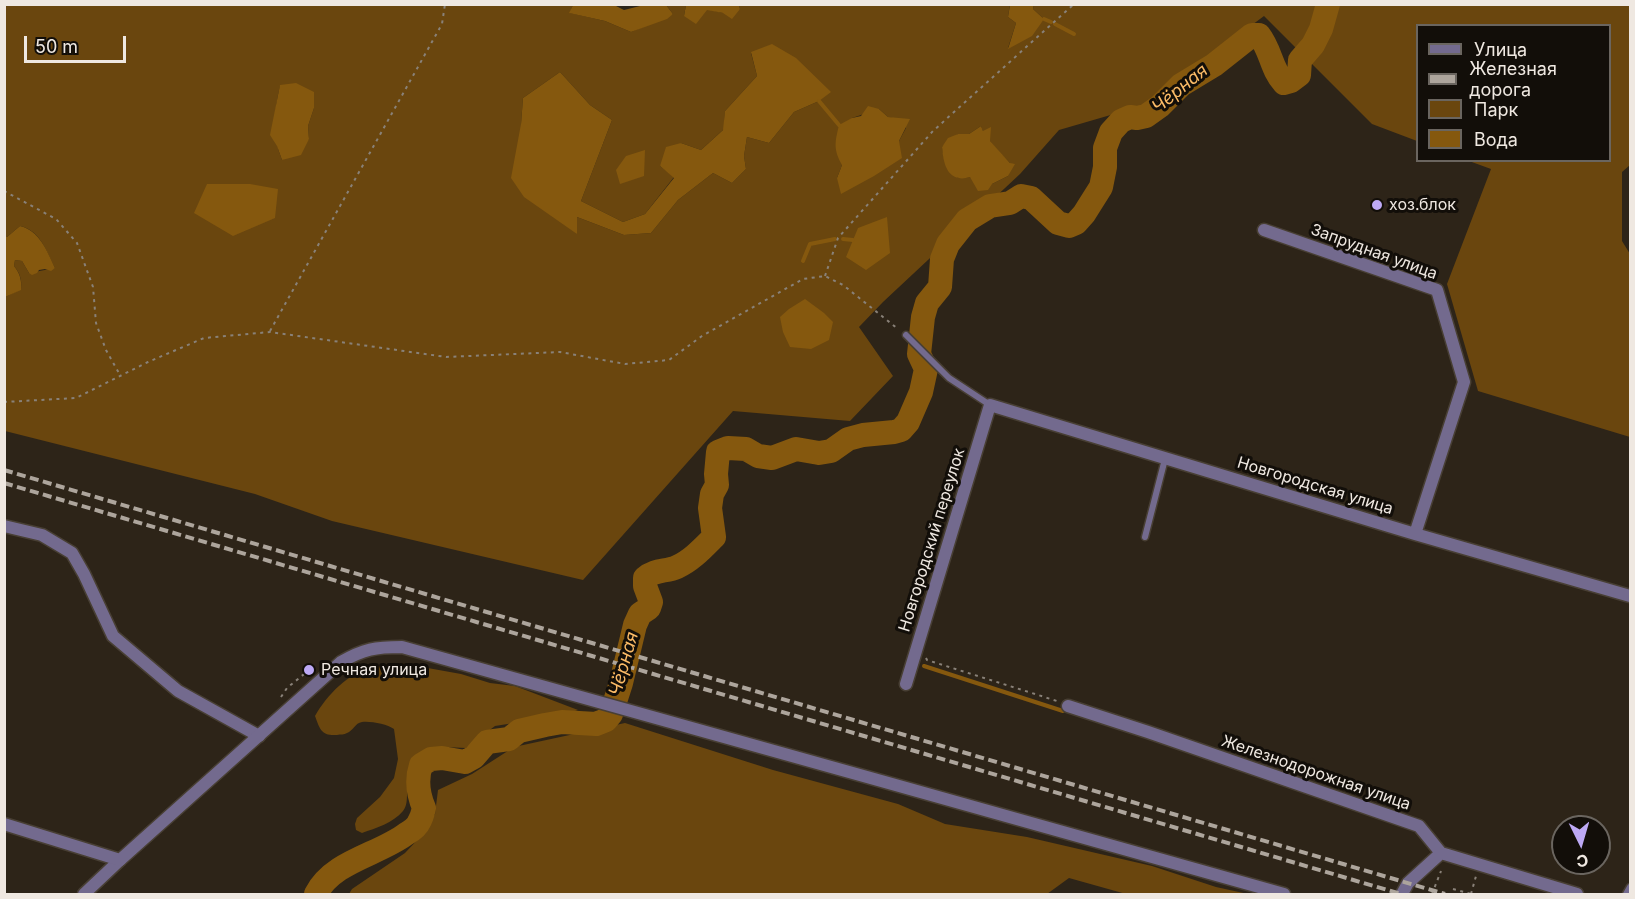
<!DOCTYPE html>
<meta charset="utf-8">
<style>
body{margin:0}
#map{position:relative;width:1635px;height:899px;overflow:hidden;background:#2d2418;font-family:Inter,sans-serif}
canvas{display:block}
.frame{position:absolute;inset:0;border:6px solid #efe8e1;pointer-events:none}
.legend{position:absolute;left:1416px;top:24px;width:195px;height:138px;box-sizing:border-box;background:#120e09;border:2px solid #6a655f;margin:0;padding:8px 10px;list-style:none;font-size:18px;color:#efe8e1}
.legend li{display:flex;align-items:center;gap:12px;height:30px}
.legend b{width:30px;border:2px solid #6a655f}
.north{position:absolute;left:1551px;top:815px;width:60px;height:60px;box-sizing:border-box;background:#120e09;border:2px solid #6a655f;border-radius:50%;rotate:175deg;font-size:16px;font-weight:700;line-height:24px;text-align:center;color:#efe8e1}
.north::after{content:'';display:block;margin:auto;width:21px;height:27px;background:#bda9f5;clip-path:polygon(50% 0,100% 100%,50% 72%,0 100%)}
.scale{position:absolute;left:24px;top:36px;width:102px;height:27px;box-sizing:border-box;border:3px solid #efe8e1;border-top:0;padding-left:8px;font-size:18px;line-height:21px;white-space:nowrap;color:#efe8e1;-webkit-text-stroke:4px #120e09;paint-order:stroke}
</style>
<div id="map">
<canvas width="1635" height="899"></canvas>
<div class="frame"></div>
<ul class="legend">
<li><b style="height:8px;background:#736a8e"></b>Улица</li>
<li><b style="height:8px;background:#ada59c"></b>Железная дорога</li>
<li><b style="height:16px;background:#6a460e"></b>Парк</li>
<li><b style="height:16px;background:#85580e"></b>Вода</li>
</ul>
<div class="north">С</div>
<div class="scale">50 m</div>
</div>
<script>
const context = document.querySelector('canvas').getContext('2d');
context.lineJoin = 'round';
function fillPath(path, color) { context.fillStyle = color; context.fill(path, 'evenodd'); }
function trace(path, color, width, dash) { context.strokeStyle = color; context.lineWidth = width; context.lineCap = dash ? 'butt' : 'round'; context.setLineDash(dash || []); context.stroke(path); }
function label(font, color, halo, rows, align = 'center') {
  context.font = font + ' Inter,sans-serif'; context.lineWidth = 6; context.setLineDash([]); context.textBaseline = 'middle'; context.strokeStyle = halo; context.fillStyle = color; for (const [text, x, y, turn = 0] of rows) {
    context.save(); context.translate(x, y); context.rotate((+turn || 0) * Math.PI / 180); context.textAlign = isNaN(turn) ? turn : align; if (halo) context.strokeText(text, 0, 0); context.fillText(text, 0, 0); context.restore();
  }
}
fillPath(new Path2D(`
 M573,4L570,13L605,21L631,32L673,14L666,5H686L684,16L707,9L723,13L740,9L739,5L1010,4L1008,17L1016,23L1008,48L1044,19L1033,9L1034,5H1630V165L1622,172V241L1630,254V437L1478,391L1447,284L1491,169L1469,161L1610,160V26H1418L1417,141L1372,124L1264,16L1145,105L1059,130L1020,174L883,302L859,327L893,376L850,421L733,411L583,580L332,521L255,494L5,431V297L21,289C22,280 20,273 14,266L15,260L22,261L29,273L55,268C46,251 41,231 20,226L7,237H5V5ZM751,53L819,101L794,112L769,143L747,137L744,156L746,169L732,183L713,173L678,200L651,233L624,235L577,217V234L521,124L523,98L560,72L590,105L612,120L581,201L623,222L645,214L674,177L660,166L681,143L701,150L724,129L725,111L757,76ZM280,86L314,108L308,126L309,139L282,160C272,136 274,111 280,86ZM879,109L888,117L901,120L906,128L899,141L837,178L842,165L852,118ZM981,126C984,138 1001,153 1010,163L1008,176L992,184L970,177L958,178C948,167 944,163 942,147L958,134H969Z
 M400,663L461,674L490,683L515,686L578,710L564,715L495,726L466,748C420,746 415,746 407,793C407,799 407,806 403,811C393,823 376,828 362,833L356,830L355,824L357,818L380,797L394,778L398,759L394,729C387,724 371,721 362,722C355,723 353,731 347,733C344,735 341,734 337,735C322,736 320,730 315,716C327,695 348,673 372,668C381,665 391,664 400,663Z
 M625,723L773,770L898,804L945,824L1027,837L1152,866L1216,887L1248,894H1126L1069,878L1047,894H349L352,889L405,853L422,835L435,814L438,790L472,774L514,747Z`), '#6a460e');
fillPath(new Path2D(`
 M1034,4L1033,9L1044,19L1032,36L1008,49L1016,23L1008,17L1010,5Z
 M666,5L673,14L667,19L631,32L605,21L569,13L573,5H614L624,10L644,5Z
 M686,5H739L740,9L732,19L723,13L707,10L696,24L684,16Z
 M772,44L796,58L831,92L819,101L794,112L769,143L747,137L744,156L746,169L732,183L713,173L678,200L651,233L624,235L577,217V234L524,197L511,178L521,124L523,98L560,72L590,105L612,120L581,201L623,222L645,214L674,178L660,166L666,147L681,143L701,150L723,130L725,111L757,76L751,52Z
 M296,83L314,92V108L308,126L309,139L301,155L282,160L277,146L270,135L280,85Z
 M868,106L879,109L888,117L910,119L899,141L902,158L874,176L841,194L837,178L842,165C833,149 835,142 839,125L852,118L861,116Z
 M981,126L983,131L991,127L990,141L1010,163L1015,164L1008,176L992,184L988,190L978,191L970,177C966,178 962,179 959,178C945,176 943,158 942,147L948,138L958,134H969Z
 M645,150L644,176L620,184L616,170L626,156Z
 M207,184H250L278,189L275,218L233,236L194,213Z
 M887,217L890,253L866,270L846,257L858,228Z
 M20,226C40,231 47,251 55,268L51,271L45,269L39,270L37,273L32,275L29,273L22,261L15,260L14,266C20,273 22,281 21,290L5,297V237H7Z
 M805,299L824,313L833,322L829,340L811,349L790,347L783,332L780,317L789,309Z`), '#85580e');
trace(new Path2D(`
 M1044,19L1051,22
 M1055,24L1074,34
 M819,101L839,125
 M843,239L853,240
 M803,261L810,244L835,239
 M924,666L1063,711`), '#85580e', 4);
trace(new Path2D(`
 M316,894C333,861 378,855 406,834C411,831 417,827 419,822C422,817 423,812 424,808C418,794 416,780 421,765L431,759L442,758L465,762L474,757L487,742L509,739L519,731L545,725L562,722L596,724L606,720L611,714L621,683L635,625L640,614L649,608L651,602L645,586V578C655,569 666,572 677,567C691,561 703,548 714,537L710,508L712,494L717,485L716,474L718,452L728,448L746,449L758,456L772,458L796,449L819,453L831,451L848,439L863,435L894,432L901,430L908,422L921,392L926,369L919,354L923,317L927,303L940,287L942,259L948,244L967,220L990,206L1010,203L1021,196L1031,198L1058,223L1069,226L1076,223L1084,214L1101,187L1105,167V148L1111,132L1121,121L1130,117L1137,118L1146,116L1160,106L1181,85L1214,65L1252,35H1259C1271,50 1271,69 1284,83L1291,81L1299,75L1300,60L1313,45L1321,29L1328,4`), '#85580e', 24);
const service = new Path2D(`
 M906,335L949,378L990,405
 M1145,537L1165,459
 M1626,894L1630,887`);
const minor = new Path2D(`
 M1264,230L1437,290L1464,382L1415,534
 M4,526L42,535L72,553L84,574L113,636L178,691L259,736
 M906,684L990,405L1415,534L1630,596
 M1068,706L1148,732L1419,826L1441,853L1577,894
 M84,894L120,860
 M1402,894L1408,883L1441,853`);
const tertiary = new Path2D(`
 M4,824L120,860L341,662C364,649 375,647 402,647C696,727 990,813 1284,894`);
trace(service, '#483f34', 9);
trace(minor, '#483f34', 15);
trace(tertiary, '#483f34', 15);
trace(new Path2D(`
 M4,191L56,219L77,243L93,287L96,323L106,350L120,375
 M825,276L838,238L933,131L1074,4
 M270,331L442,24L445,4
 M4,402L76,398L148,362L204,338L270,332L446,357L560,352L625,364L669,360L702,336L803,279L825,276L843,285L898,329
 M926,658L927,660L1057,701
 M281,697L287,688L309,670
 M1453,889L1471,894
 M1432,894L1441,871
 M1471,894L1476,876`), '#898178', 2, [3, 4.5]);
trace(service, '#736a8e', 6);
trace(minor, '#736a8e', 12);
trace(tertiary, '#736a8e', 12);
trace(new Path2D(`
 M4,470L1445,894
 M4,483L1401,894`), '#ada59c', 4, [9, 4.5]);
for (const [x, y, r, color] of [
 [1377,205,6,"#bda9f5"],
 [309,670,6,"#bda9f5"]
]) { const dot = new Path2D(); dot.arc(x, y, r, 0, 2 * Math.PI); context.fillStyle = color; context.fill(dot); trace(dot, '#120e09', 2); }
label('16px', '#efe8e1', '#120e09', [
 ["хоз.блок",1389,205],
 ["Речная улица",321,670]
], 'left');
label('16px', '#efe8e1', '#120e09', [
 ["Запрудная улица",1374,252,20],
 ["Новгородская улица",1315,486,17],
 ["Новгородский переулок",932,540,-73],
 ["Железнодорожная улица",1316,773,19]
]);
label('italic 18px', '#faba66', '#120e09', [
 ["Чёрная",1180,89,-39],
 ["Чёрная",624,664,-74]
]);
</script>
